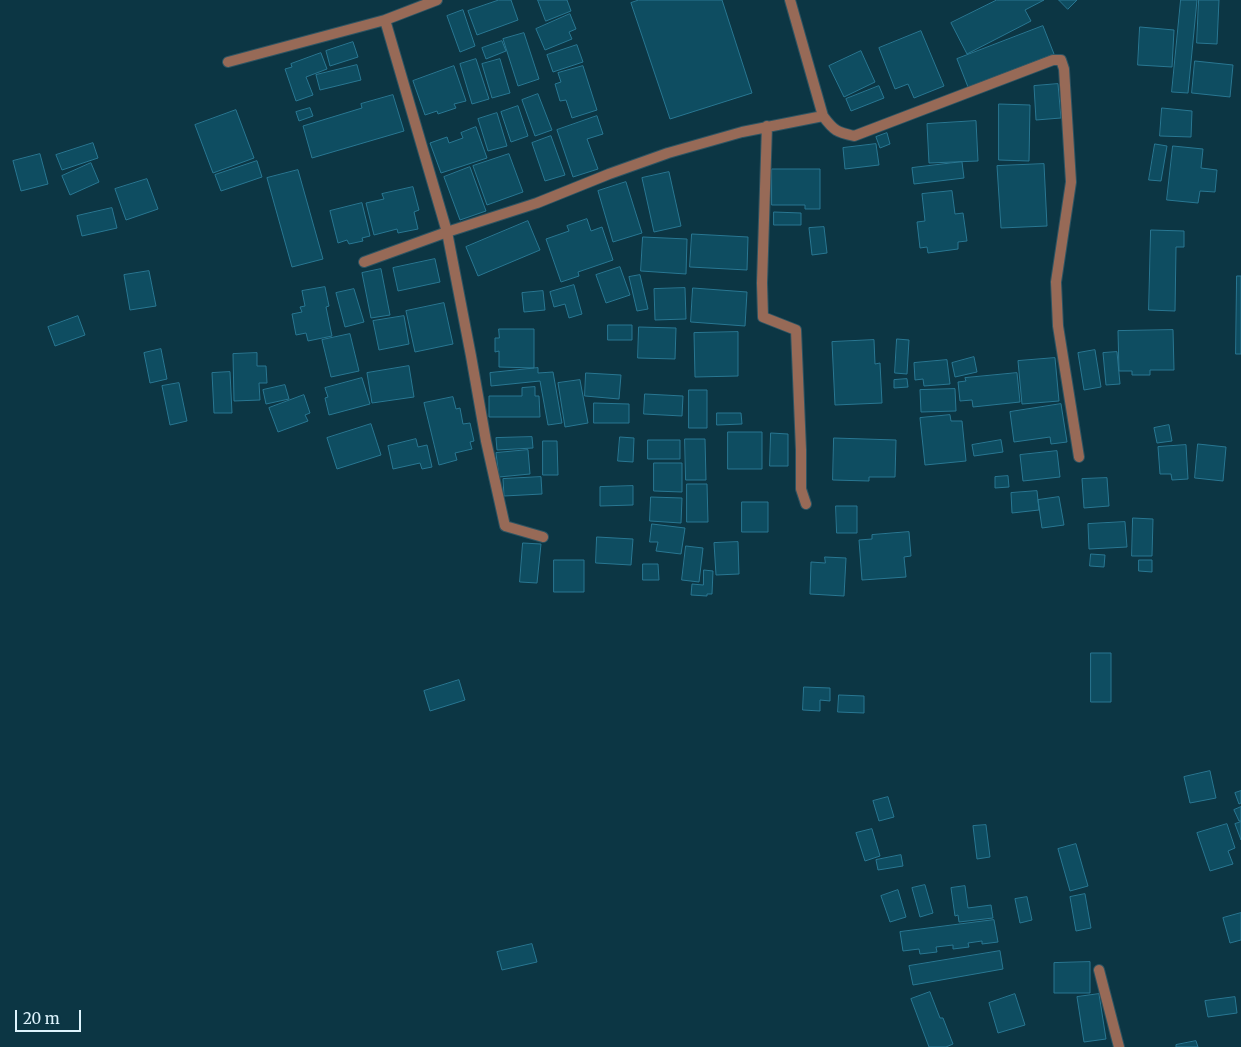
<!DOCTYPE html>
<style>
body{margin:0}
#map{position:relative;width:1241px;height:1047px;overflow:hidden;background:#0c3644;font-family:Merriweather,serif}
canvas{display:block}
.scale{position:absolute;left:15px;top:1010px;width:66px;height:22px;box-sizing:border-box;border:2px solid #def4fd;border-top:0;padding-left:6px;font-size:15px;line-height:18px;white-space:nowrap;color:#def4fd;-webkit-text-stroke:4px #0c3644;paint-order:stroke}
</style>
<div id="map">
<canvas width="1241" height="1047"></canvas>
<div class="scale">20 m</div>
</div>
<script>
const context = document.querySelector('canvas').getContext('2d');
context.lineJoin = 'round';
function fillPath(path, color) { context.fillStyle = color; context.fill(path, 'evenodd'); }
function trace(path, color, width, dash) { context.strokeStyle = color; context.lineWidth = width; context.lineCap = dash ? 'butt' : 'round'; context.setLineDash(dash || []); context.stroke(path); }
const building = new Path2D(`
 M499,0H511L518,20L477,35L468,11Z
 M538,0H567L571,11L546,21Z
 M639,0H722L752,93L670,119L631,3Z
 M997,0H1044L1025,10L1031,21L967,54L951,23Z
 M1059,0H1077L1068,9Z
 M1181,0H1197L1188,93L1172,92Z
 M1199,0H1219L1217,44L1197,43Z
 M463,10L475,46L460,52L447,16Z
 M570,14L576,29L569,32L572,39L545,50L536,29Z
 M1043,26L1054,54L968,87L957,59Z
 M1140,27L1174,30L1172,67L1138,65Z
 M921,31L944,86L914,98L908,84L895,89L879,48Z
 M524,33L539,79L518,86L503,39Z
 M502,41L506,51L486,59L482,48Z
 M353,42L358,57L330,66L326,51Z
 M577,45L583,62L553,72L547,55Z
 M861,51L875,82L844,97L829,66Z
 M321,53L327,69L306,77L313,95L296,101L285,69L292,67L291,64Z
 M476,59L489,99L472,104L460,64Z
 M500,59L510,93L492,98L482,64Z
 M1195,61L1233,65L1230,97L1192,93Z
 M357,65L361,80L320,90L316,75Z
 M454,66L466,101L454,104L456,108L438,114L437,111L425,115L413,81Z
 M583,66L597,110L572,118L566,100L560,101L555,84L561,82L558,73Z
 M1058,84L1061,118L1036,120L1034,86Z
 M879,86L884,98L851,111L846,99Z
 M538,94L552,130L535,136L522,100Z
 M393,95L404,131L312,158L303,126L362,108L361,104Z
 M999,104L1030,105L1029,161L999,160Z
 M518,106L528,136L511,142L501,112Z
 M310,108L313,116L299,121L296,112Z
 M1162,108L1192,111L1191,137L1160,136Z
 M236,110L254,158L213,173L195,125Z
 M497,113L507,146L488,151L478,119Z
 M597,116L603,134L587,139L598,169L573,177L557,130Z
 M976,121L978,161L929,163L927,124Z
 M476,127L487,158L441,173L430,143L447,137L449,143L463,138L461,133Z
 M887,133L890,144L880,148L876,137Z
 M551,136L565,175L545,181L532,143Z
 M93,143L98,158L62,170L56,155Z
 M876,144L879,165L845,169L843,148Z
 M1155,144L1167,146L1161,181L1149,180Z
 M1173,146L1203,149L1201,168L1217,170L1215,192L1200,191L1198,203L1167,200Z
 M40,154L48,184L21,191L13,161Z
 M509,154L523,192L487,205L473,166Z
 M257,161L262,177L221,191L215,175Z
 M962,162L964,178L914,184L912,168Z
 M91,163L99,182L70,195L62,176Z
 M1044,164L1047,226L1001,228L997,166Z
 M470,167L486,211L460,220L444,177Z
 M772,169H820V209H805V205H772Z
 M298,170L323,259L292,267L267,178Z
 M669,172L681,226L654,232L642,178Z
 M147,179L158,209L126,220L115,189Z
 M626,182L642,233L613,242L598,191Z
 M413,187L419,210L414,212L418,229L398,233L397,229L374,235L366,203L384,199L382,194Z
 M952,191L955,214L963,213L967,241L958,242V249L928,253L927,247L920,248L917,222L925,221L922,194Z
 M362,203L370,236L362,238L363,241L349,244L347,240L338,243L330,211Z
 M112,208L117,228L82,236L77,216Z
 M774,212L801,213V225H774Z
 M587,219L591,231L602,227L613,260L578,272L579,276L561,282L546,239L569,231L567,226Z
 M528,221L540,250L478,276L466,247Z
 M824,227L827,253L812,255L809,228Z
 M1151,230L1184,231V247H1176L1175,311L1149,310Z
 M692,234L748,237L747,270L690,267Z
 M643,237L687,239L686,274L641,271Z
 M435,259L440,282L398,291L393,268Z
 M620,267L630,295L606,303L596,275Z
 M381,269L390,315L371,318L362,273Z
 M149,271L156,306L130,310L124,275Z
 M640,275L648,309L637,311L629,277Z
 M1237,276H1241V354H1236Z
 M574,285L582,314L569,318L565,304L554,307L550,292Z
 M325,287L329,306L326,307L332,336L308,341L306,333L296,335L292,314L302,312L300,307L305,306L302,291Z
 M685,288L686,319L655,320L654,289Z
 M693,288L747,292L745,326L691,322Z
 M354,289L364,322L345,327L336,293Z
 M543,291L545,310L524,312L522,293Z
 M444,303L453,344L415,352L406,311Z
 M78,316L85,335L55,346L48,327Z
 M404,316L409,344L379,350L373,321Z
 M608,325H632V340H608Z
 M639,327L676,328L675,359L638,358Z
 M499,329H534V368L499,367V351L495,352V338H499Z
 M1173,330L1174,370H1150V375H1132V371H1119L1118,331Z
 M738,332V376L695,377L694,333Z
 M350,334L359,371L331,377L322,340Z
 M897,339L909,340L907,374L895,373Z
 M874,340L875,364L880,363L882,403L835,405L832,342Z
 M161,349L167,379L150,383L144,353Z
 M1095,350L1101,387L1084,390L1078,353Z
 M1117,352L1120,384L1106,385L1103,353Z
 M257,353V366H266L267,383H259L260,400L234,401L233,354Z
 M974,357L977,372L955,377L952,363Z
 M1055,358L1059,401L1022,404L1018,361Z
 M947,360L950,384L924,386L923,379L915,380L914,363Z
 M409,366L414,397L372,403L367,373Z
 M538,368V373L553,372L562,423L548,425L540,381L491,386L490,373Z
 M230,372L232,413H214L212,373Z
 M586,373L621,375L619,399L585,396Z
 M1017,373L1020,402L973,407L972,400L960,401L958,382L966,381L965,378Z
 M362,378L370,404L329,415L325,398L328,397L325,388Z
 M907,379L908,387L894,388V380Z
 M580,380L588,423L565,427L558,383Z
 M179,383L187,421L170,425L162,386Z
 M285,385L289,399L266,404L263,390Z
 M535,387V396H539L540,417H489V396H522V388Z
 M955,389L956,411L921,412L920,390Z
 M689,390H707V428H689Z
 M645,394L683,396L682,416L644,414Z
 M304,395L310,413L305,415L308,421L278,432L269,408Z
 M453,397L456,409L460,408L463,424L470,423L474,441L470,442L472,449L455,453L457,460L439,465L424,403Z
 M594,403L629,404V423H594Z
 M1061,404L1067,442L1051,444L1050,437L1014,442L1010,412Z
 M717,413H741L742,424L717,425Z
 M950,415L951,421H962L966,461L925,465L920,418Z
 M371,424L381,455L337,469L327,438Z
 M1169,425L1172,441L1157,443L1154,428Z
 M728,432H762V469H728Z
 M771,433L788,434V466H770Z
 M532,437L533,448L497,450L496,438Z
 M620,437L634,438L633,462L618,461Z
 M834,438L896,440L895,477H869V481L833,480Z
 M416,439L418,447L427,445L432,467L422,469L420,463L393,469L388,446Z
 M685,439H705L706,480H686Z
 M648,440H680V459H648Z
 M1001,440L1003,452L974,456L972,445Z
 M543,441H557L558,475H543Z
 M1198,444L1226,447L1223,481L1195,478Z
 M1186,445L1188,479L1172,480L1171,474H1160L1158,447Z
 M528,450L530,474L499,477L496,453Z
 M1057,451L1060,477L1023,481L1020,455Z
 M654,463H682V492L654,491Z
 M1008,476L1009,487L995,488V477Z
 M541,477L542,494L504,496L503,479Z
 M1107,478L1109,506L1084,508L1082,479Z
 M687,484H707L708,522H687Z
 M633,486V505L600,506V487Z
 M1037,491L1039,510L1012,513L1011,493Z
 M651,497L682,498L681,523L650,521Z
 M1059,497L1064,525L1042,528L1038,500Z
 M742,502H768V532H742Z
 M836,506H857V533H837Z
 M1133,518L1153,519L1152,556H1132Z
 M1125,522L1127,547L1089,549L1088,524Z
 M652,524L685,528L681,554L656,551L658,542H650Z
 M909,532L911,556L904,557L906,577L862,580L859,540L872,539V535Z
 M597,537L633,539L631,565L596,563Z
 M738,542L739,574L716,575L714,543Z
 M523,543L541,544L537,583L520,582Z
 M686,546L703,548L699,582L682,580Z
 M1091,554L1105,555L1104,567L1090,566Z
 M825,557L846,558L844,596L810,594L811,562L825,563Z
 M554,560H584V592H554Z
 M1139,560H1152V572L1139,571Z
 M643,564H658L659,580H643Z
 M704,570L713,571L712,594H707V596L691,595L692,584L703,585Z
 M1091,653H1111V702H1091Z
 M459,680L465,700L430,711L424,691Z
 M804,687L830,688V701L820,700V711L803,710Z
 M839,695L864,696V713L838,712Z
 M1210,771L1216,798L1190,803L1184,777Z
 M1241,791V803L1239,804L1235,793Z
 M888,797L894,817L879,821L873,801Z
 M1241,807V821H1239L1234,810Z
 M1241,822V840L1235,824Z
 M1227,824L1235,848L1228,851L1233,864L1210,871L1197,833Z
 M986,825L990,857L977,859L973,826Z
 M872,829L880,856L865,861L856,833Z
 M1076,844L1088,886L1070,891L1058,849Z
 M901,855L903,866L878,870L876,860Z
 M925,885L933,913L920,917L912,888Z
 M965,886L968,908L991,905L993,918L959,922L958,915L955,916L951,888Z
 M898,890L906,917L890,922L881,896Z
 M1085,894L1091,928L1076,931L1070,897Z
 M1027,897L1032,920L1020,923L1015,899Z
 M1241,913V940L1230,943L1223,918Z
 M994,920L998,942L982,944V941L968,943L969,947L953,949V945L936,947L937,952L920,954L919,949L903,951L900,932Z
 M532,944L537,962L502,970L497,952Z
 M1000,951L1003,969L913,985L909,966Z
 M1090,962V993H1054V963Z
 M930,992L940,1018H943L953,1044L946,1047H929L911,999Z
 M1015,994L1025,1025L998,1033L989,1003Z
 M1099,994L1106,1039L1084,1042L1077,997Z
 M1235,997L1237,1013L1208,1017L1205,1001Z
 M1196,1041L1198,1047H1176V1045Z`);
fillPath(building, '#0e4d61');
trace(building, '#297792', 1);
const minor = new Path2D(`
 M228,62L385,20L437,0
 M823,116C834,131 837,132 854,136L1053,60H1061L1064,69L1071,182L1056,282L1058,326L1079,457
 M767,126L762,283L763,317L796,330L801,450V489L806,504
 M364,262L447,232L385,20
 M543,537L505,526L486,441L471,356L447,232L537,203L609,174L668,153L742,132L823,116L790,0
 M1099,970L1119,1047`);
trace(minor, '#2e5462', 12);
trace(minor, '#976a57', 10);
</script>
